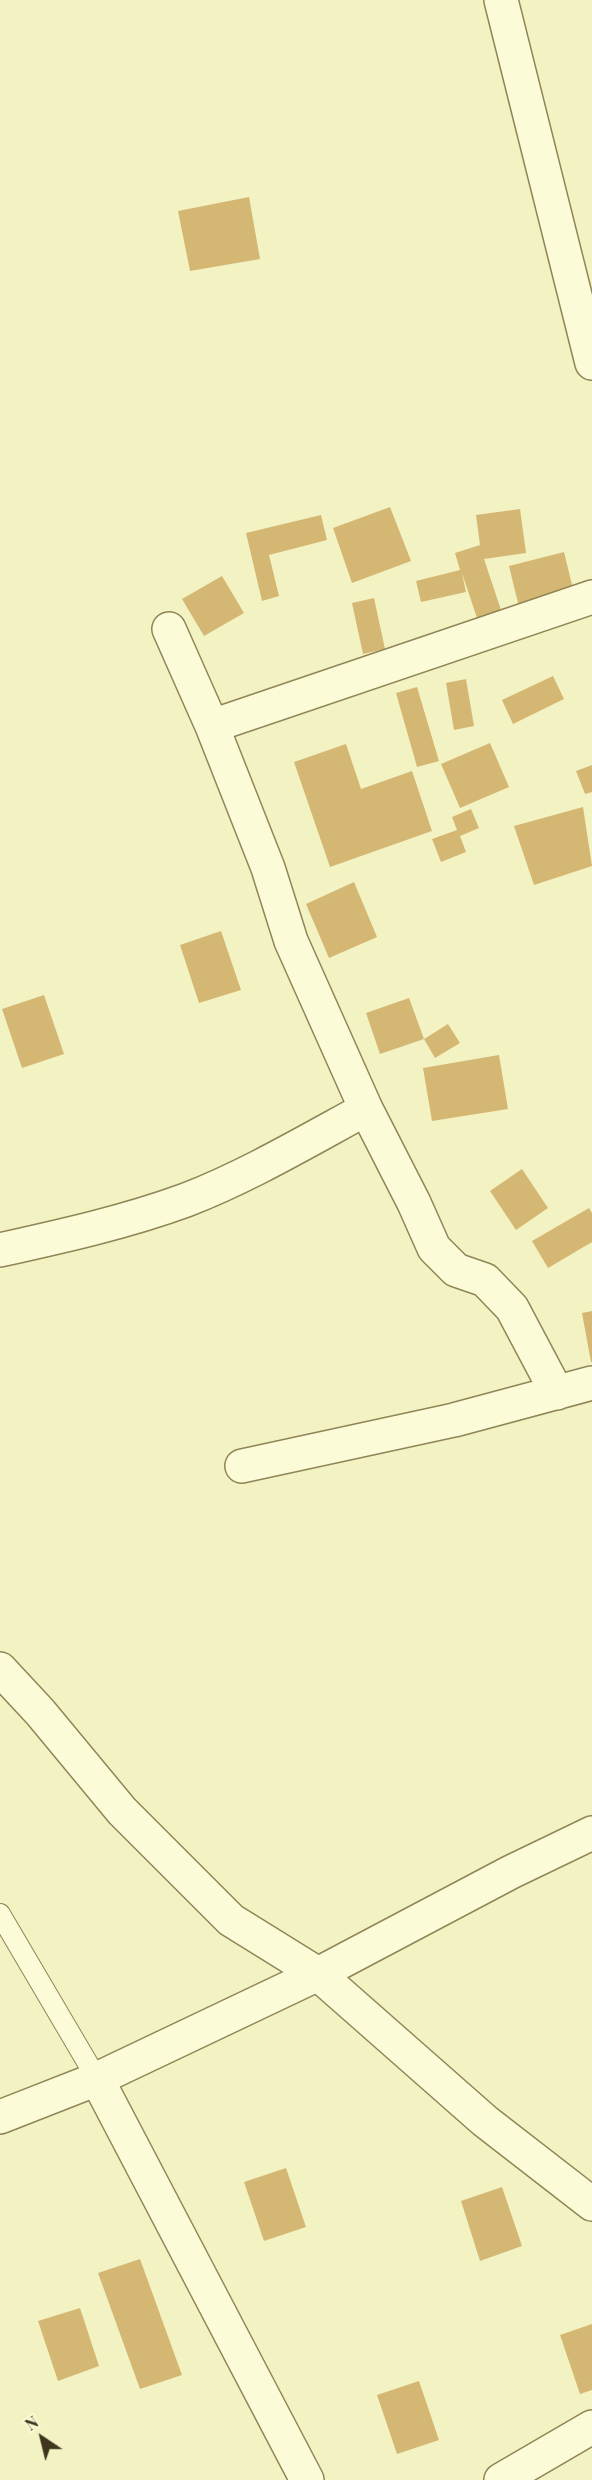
<!DOCTYPE html>
<style>
body{margin:0}
#map{position:relative;width:592px;height:2480px;overflow:hidden;background:#f3f2c3;font-family:"Playfair Display",serif}
canvas{display:block}
.north{position:absolute;left:12px;top:2408px;width:60px;height:60px;-webkit-text-stroke:4px #f9f9d3;paint-order:stroke;rotate:325deg;font-size:16px;font-weight:700;line-height:24px;text-align:center;color:#3e361d}
.north::after{content:'';display:block;margin:auto;width:21px;height:27px;background:#3e361d;clip-path:polygon(50% 0,100% 100%,50% 72%,0 100%)}
</style>
<div id="map">
<canvas width="592" height="2480"></canvas>
<div class="north">N</div>
</div>
<script>
const context = document.querySelector('canvas').getContext('2d');
context.lineJoin = 'round';
function fillPath(path, color) { context.fillStyle = color; context.fill(path, 'evenodd'); }
function trace(path, color, width, dash) { context.strokeStyle = color; context.lineWidth = width; context.lineCap = dash ? 'butt' : 'round'; context.setLineDash(dash || []); context.stroke(path); }
fillPath(new Path2D(`
 M249,197L260,259L190,271L178,211Z
 M390,507L411,561L352,583L333,528Z
 M520,509L526,553L484,559L506,625L482,633L462,573L466,592L421,602L416,581L460,570L455,553L480,545L476,515Z
 M321,515L327,540L269,555L279,596L262,601L246,533Z
 M564,552L574,593L519,607L509,566Z
 M222,576L244,613L204,636L182,599Z
 M374,598L385,649L363,654L352,603Z
 M553,676L564,699L513,724L502,700Z
 M466,679L474,726L454,730L446,683Z
 M417,687L439,761L417,767L396,693Z
 M490,743L509,787L460,808L441,764Z
 M346,744L361,789L412,771L432,831L330,867L294,762Z
 M592,765V792L585,794L576,771Z
 M583,807L592,866L534,885L514,826Z
 M471,809L479,828L460,836L466,852L441,862L432,839L457,830L452,817Z
 M354,882L377,937L329,958L306,904Z
 M221,931L241,990L199,1003L180,945Z
 M44,995L64,1054L22,1068L2,1009Z
 M409,998L424,1039L380,1054L366,1013Z
 M448,1024L460,1043L435,1058L424,1039Z
 M499,1055L508,1109L432,1121L423,1068Z
 M522,1169L548,1208L516,1230L490,1191Z
 M589,1208L592,1213V1242L548,1268L532,1241Z
 M592,1311V1362H591L582,1313Z
 M286,2168L306,2227L264,2241L244,2182Z
 M502,2187L522,2246L480,2261L461,2201Z
 M140,2259L182,2375L140,2389L98,2273Z
 M80,2308L99,2366L58,2381L38,2321Z
 M592,2324V2390L580,2394L560,2335Z
 M419,2381L439,2440L397,2454L377,2395Z`), '#d5b774');
const service = new Path2D(`
 M0,1914L97,2079`);
const minor = new Path2D(`
 M501,0L592,363
 M169,629L212,726L268,868L291,941L366,1109L414,1203L434,1248L456,1270L485,1280L512,1308L557,1393
 M212,726L592,597
 M0,1250C63,1236 126,1222 186,1200C248,1176 307,1141 366,1109
 M242,1466L454,1420L592,1383
 M0,1669L40,1712L122,1811L231,1920L318,1974L485,2121L592,2204
 M97,2079L307,2480
 M0,2117L97,2079L318,1974L511,1872L592,1833
 M501,2480L592,2427`);
trace(service, '#908557', 22);
trace(minor, '#908557', 36);
trace(service, '#fcfbd7', 20);
trace(minor, '#fcfbd7', 33);
</script>
